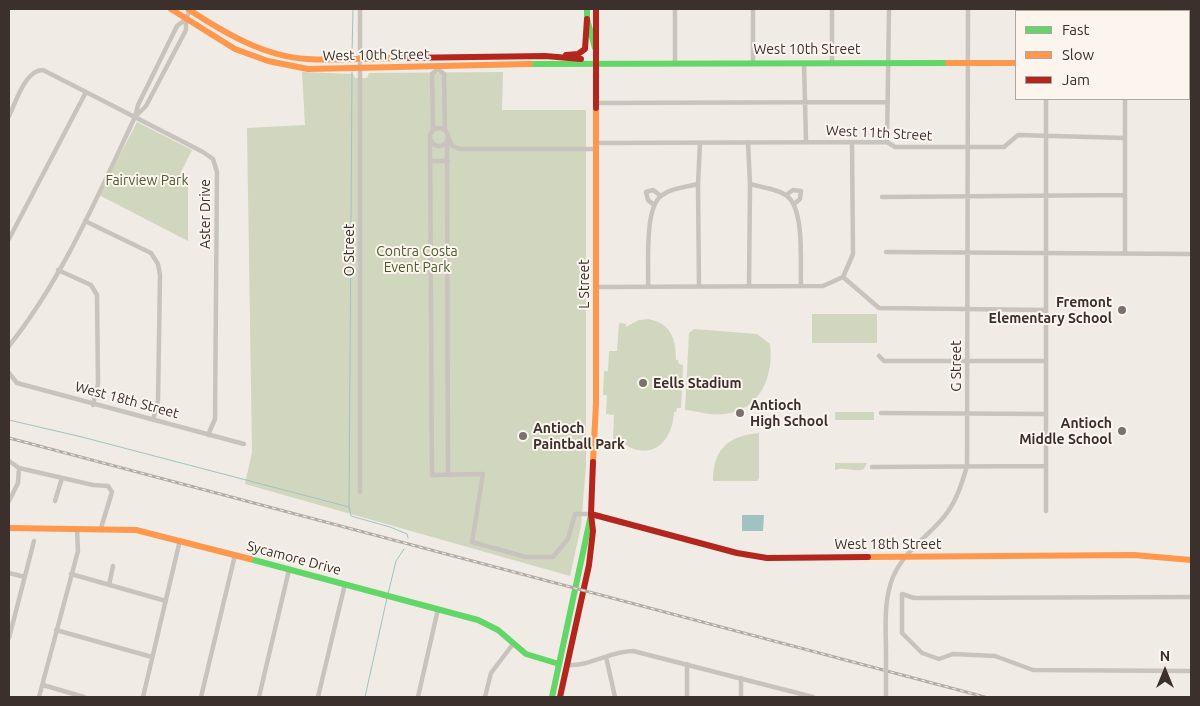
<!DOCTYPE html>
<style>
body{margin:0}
#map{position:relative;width:1200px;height:706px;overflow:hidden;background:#f0ebe5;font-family:Ubuntu,sans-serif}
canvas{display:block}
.frame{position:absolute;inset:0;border:10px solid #3b302b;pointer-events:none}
.legend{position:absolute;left:1015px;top:10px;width:175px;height:90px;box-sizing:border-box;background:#fbf5ee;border:1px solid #aea6a0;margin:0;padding:6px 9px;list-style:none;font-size:15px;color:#3b302b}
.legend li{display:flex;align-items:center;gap:10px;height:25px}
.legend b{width:25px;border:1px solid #aea6a0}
.north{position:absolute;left:1140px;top:646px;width:50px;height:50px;-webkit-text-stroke:4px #fbf5ee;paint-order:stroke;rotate:0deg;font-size:14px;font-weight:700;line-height:20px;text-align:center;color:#3b302b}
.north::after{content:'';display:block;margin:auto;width:18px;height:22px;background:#3b302b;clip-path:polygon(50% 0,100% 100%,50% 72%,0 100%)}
</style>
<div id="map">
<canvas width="1200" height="706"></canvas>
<div class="frame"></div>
<ul class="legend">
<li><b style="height:6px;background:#63d668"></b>Fast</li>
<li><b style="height:6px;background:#ff974d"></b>Slow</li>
<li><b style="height:6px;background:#b3261e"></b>Jam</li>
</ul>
<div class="north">N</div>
</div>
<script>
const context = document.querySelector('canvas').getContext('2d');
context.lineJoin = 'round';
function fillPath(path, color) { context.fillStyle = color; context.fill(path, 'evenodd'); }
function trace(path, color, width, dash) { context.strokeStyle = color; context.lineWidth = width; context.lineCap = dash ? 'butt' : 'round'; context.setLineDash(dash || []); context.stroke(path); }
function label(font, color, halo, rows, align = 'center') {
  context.font = font + ' Ubuntu,sans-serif'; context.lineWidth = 4; context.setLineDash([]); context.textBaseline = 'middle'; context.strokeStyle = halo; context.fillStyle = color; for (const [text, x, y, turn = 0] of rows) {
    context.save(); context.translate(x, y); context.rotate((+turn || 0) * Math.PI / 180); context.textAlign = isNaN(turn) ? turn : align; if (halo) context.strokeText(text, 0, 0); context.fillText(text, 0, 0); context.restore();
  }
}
fillPath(new Path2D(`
 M302,72L353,74L355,78H367L369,73L503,72L502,110H586V466L581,526L570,576L245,484L252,452L247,128L305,125Z
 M137,122L192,150L181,172L188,176V241L99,195Z
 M812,314H877V343H812Z
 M648,319C671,323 676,339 676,360H678L679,364L683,365L681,408H677L676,412H674C673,434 660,457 634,449C625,446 623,440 613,440L614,415L606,414L607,395H603L604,371H608L609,351H617L619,323L626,324V327L639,320Z
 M694,329L757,334L770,344C774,376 760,411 724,414C710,416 698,411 685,410L689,333Z
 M835,412H874V420H835Z
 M759,433V478L757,481H713C713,449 728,436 759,433Z
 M835,463H867L864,469C854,473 845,466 835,470Z`), '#d1d6bf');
fillPath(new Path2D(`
 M742,515H764L763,531H742Z`), '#a1c2c1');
trace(new Path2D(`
 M352,55L353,9
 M352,72L349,507L351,516L390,527L407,534L408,538
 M9,420L82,437L349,507
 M388,594L396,561L404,549
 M365,697L387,598`), '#a1c2c1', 1);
trace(new Path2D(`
 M753,9V62
 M1046,9V11
 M1126,11V9
 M675,62V9
 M832,62V9
 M804,63L806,141
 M1125,99V254
 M597,103L888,102
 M9,116C16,102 25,70 43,70L203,152L213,159L217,172L215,419L208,435
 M136,116L146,106L186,30V19L190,10
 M430 137a9 9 0 1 1 18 0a9 9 0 1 1-18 0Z
 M433,130L432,74L438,69L444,74L445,129
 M430,138L432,475L483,474L472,542L526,557H553L568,539L575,514H591
 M449,139L452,146L460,149H597
 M447,142L448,473
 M748,142L750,184L749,285
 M887,142L889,9
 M597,143L887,142L895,147H1004L1018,135L1125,138
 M430,161H448
 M750,184C760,187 779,189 787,196C805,210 800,263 801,286
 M786,195L793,190L801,191L800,199L794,204
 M882,197L1125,195
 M654,205L648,200L646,192L653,190L661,196
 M85,221L151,253L158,264L160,275L158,401L153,420
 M9,239L86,92
 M886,252L1191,254
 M58,270L91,285L97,295L98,384L93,405
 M843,277L853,254L852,142
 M699,286L698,184L700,143
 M596,287L823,286L843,277L879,308L1046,310
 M648,287C649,266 644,209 661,196C671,188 686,187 698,184
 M9,346C63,278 98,195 135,117L138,105L177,26L186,19
 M879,356L884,361H1046
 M9,373L17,383L244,444
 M881,413L1046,414
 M9,461L19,468L18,483L9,501
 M872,467L1046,466
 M19,468L93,485L108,486L112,492L101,528
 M360,492V9
 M55,501L62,478
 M1046,511V99
 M9,573L25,577
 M71,574L166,601
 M109,585L113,566
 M1191,597L914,598L902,594V633L922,653L939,659L953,654L995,656L1033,670L1191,671
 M56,630L152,657
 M9,638L34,541
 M886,654C886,629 883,601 893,577C905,549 930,536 947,513C957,499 962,483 967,466L968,9
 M606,657L615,697
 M687,664V697
 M566,665C589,667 610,651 633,651L813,697
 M741,678V697
 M43,685L84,697
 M39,697L78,551L77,530
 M143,697L180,540
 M201,697L235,555
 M259,697L289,570
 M318,697L345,584
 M418,697L438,609
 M485,697L491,673L513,644
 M886,697V688`), '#c9c3be', 4.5);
trace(new Path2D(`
 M587,9V19L595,48
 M1189,63H1191
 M530,64L948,63
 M250,559L478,620L498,630L526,654L559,664
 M552,697L591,515`), '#63d668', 6);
trace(new Path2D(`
 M171,9L235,49L268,61L308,69L530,64
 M188,9C223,32 265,57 307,59C338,61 369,58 400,58
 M948,63H1016
 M593,462L596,403V108
 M9,528L136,530L250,559
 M868,557L1134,555L1191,560`), '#ff974d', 6);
trace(new Path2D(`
 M596,9V108
 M566,55L578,54L585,49L587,19
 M400,58L545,56L581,59
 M591,514L737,553L767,558L868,557
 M560,697L589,565L593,531L591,514L593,462`), '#b3261e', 6);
const rail = new Path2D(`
 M9,438L985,697`);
trace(rail, '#b1aca8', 3);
trace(rail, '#fbf5ee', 1, [4]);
trace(new Path2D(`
 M886,654V688`), '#c9c3be', 4.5);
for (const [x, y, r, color] of [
 [1122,310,5,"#7a716c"],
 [643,383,5,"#7a716c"],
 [740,413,5,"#7a716c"],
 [1122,431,5,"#7a716c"],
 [523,436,5,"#7a716c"]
]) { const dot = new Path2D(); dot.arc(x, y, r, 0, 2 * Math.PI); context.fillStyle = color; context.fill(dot); trace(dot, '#fbf5ee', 2); }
label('14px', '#3b302b', '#fbf5ee', [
 ["West 10th Street",807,49],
 ["West 10th Street",376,55,-1],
 ["West 11th Street",879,133,3],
 ["Aster Drive",205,214,-90],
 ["O Street",349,250,-90],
 ["L Street",584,284,-90],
 ["G Street",956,366,-90],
 ["West 18th Street",127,400,15],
 ["West 18th Street",888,544],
 ["Sycamore Drive",294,558,15]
]);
label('14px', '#4a5a2e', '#fbf5ee', [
 ["Fairview Park",147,180],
 ["Contra Costa",417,251],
 ["Event Park",417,267]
]);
label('bold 14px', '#3b302b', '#fbf5ee', [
 ["Fremont",1112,302,"right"],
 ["Elementary School",1112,318,"right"],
 ["Eells Stadium",653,383],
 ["Antioch",750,405],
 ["High School",750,421],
 ["Antioch",1112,423,"right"],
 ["Middle School",1112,439,"right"],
 ["Antioch",533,428],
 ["Paintball Park",533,444]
], 'left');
</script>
